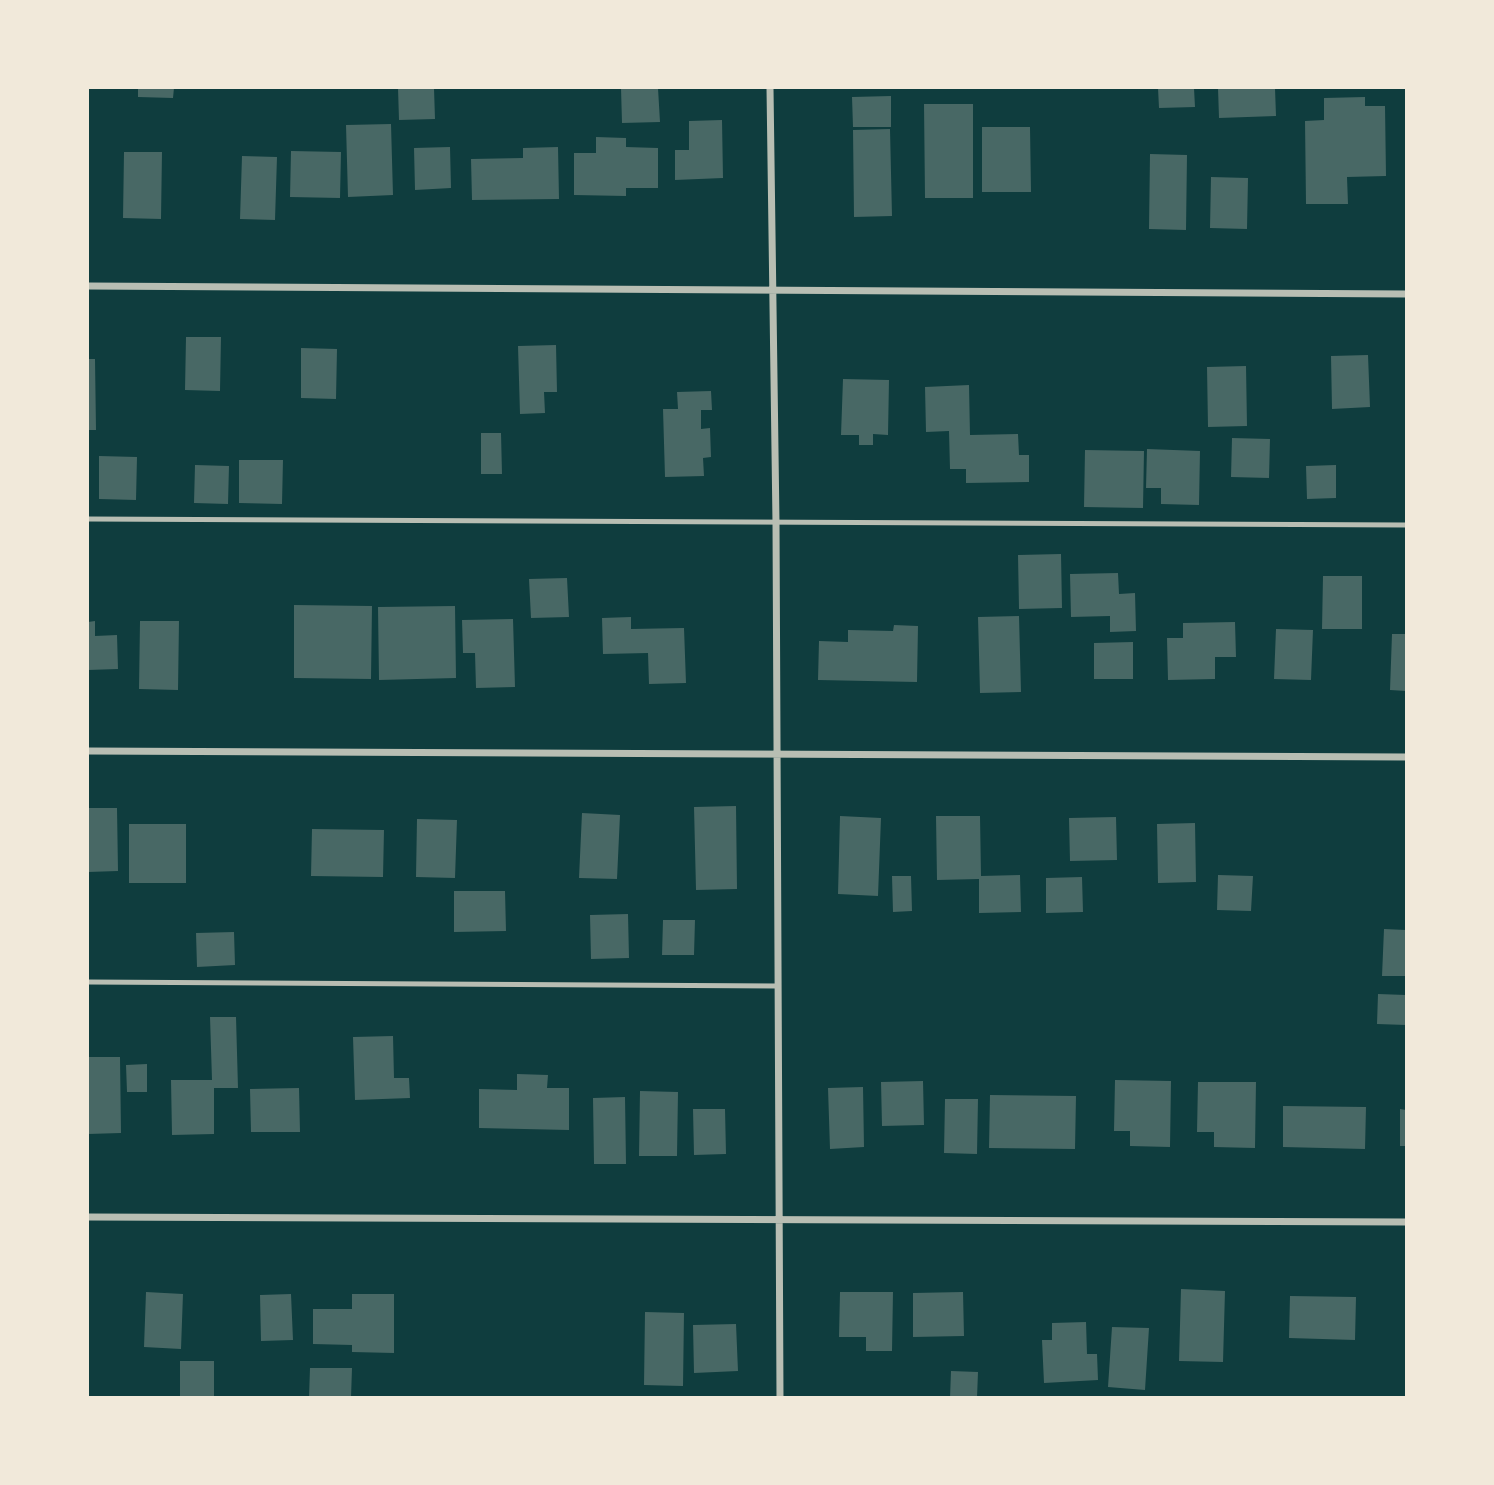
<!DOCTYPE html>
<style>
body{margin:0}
#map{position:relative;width:1494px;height:1485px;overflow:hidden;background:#0f3d3e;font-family:Poppins,sans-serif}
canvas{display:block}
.frame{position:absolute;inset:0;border:89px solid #f1e9da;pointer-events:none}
</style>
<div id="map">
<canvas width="1494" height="1485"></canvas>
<div class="frame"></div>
</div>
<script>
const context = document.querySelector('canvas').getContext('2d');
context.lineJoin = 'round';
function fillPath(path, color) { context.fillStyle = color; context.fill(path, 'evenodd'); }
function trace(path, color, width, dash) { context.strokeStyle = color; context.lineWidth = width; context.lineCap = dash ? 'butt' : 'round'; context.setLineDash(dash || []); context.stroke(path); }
fillPath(new Path2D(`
 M138,88H174L173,98L138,97Z
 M398,88H434L435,119L399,120Z
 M621,88H658L660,122L622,123Z
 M1158,88H1194L1195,107L1159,108Z
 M1218,88H1275L1276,116L1219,118Z
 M891,96V127H853L852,97Z
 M1365,97V106H1385L1386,176L1347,177L1348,204H1306L1305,121L1324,120V98Z
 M924,104H973V198H925Z
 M722,120L723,178L675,180V150H689V121Z
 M391,124L393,195L348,197L346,125Z
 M982,127H1030L1031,192H982Z
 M890,129L892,216L854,217L853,130Z
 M596,137L626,138V147L658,148V188H626V196L574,195V153H596Z
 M450,147L451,188L415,190L414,148Z
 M558,147L559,199L472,200L471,159L523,158V148Z
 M291,151L341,152L340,198L290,197Z
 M124,152H162L161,219L123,218Z
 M1150,154L1187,155L1186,230L1149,229Z
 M242,156L277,157L275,220L240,219Z
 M1211,177L1248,178L1247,229L1210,228Z
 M186,337H221L220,391L185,390Z
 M556,345L557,392H544L545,413L520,414L518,346Z
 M301,348L337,349L336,399L301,398Z
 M1368,355L1370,407L1332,409L1331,356Z
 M88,359H95L96,430H88Z
 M1246,366L1247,426L1208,427L1207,367Z
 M843,379L889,380L888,435L873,434V445H859V435H841Z
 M969,385L970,435L1018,434L1019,455H1029V482L966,483V469H950L949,431L926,432L925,387Z
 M711,391L712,410H701V429L710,428L711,457L703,458L704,476L665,477L663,409H678L677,392Z
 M481,433H501L502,474H481Z
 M1232,438L1270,439L1269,478L1231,477Z
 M1147,449L1200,451L1199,505L1161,504V488H1146Z
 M1085,450L1144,451L1143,508L1084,507Z
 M99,456L137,457L136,500L99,499Z
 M239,460H283L282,504L239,503Z
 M195,465L229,466L228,504L194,503Z
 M1336,465V498L1307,499L1306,466Z
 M1061,554L1062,608L1019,609L1018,555Z
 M1118,573L1119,594L1135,593L1136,631L1110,632V616L1071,617L1070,574Z
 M1323,576H1362V629H1322Z
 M567,578L569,617L531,618L529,579Z
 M294,605L372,606L371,679L294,678Z
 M455,606L456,678L379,680L378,607Z
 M1019,616L1021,692L980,693L978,617Z
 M631,617V629L684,628L686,683L649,684L648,653L603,654L602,618Z
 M513,619L515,687L476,688L475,653H463L462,620Z
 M95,621V636L117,635L118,669L88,670V622Z
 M140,621H179L178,690L139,689Z
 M1235,622L1236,657H1215V679L1168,680L1167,638H1183V623Z
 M894,625L918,626L917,682L818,680L819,641L848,642V630L893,631Z
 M1276,629L1313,630L1311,680L1274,679Z
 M1392,634H1406V691L1390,690Z
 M1133,642V679H1094V643Z
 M736,806L737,889L696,890L694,807Z
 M88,808H117L118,871L88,872Z
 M582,813L620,815L617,879L579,878Z
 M840,816L881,818L878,896L838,894Z
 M936,816H980L981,876L1020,875L1021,912L979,913V879L937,880Z
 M1116,817L1117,860L1070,861L1069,818Z
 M417,819L457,820L455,878L416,877Z
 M1195,823L1196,882L1158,883L1157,824Z
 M129,824H186V883H129Z
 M312,829L384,830L383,877L311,876Z
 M1218,875L1253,876L1251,911L1217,910Z
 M892,876H911L912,911L893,912Z
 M1082,877L1083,912L1046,913V878Z
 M454,891H505L506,931L454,932Z
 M628,914L629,958L591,959L590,915Z
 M663,920H695L694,955H662Z
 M1384,929L1406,930V976H1382Z
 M234,932L235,965L197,967L196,933Z
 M1378,994L1406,995V1025L1377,1024Z
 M210,1017H236L238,1088H214V1134L172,1135L171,1080H212Z
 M393,1036L394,1078H409L410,1098L355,1100L353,1037Z
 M88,1057H120L121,1133L88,1134Z
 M147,1064V1092H127L126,1065Z
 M517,1074L548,1075L547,1088H569V1130L479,1128V1089L517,1090Z
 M1115,1080L1171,1081L1170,1147L1130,1146V1131H1114Z
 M923,1081L924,1125L882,1126L881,1082Z
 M1198,1082H1256L1255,1148L1214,1147V1132H1197Z
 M863,1087L864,1147L830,1149L828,1088Z
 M299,1088L300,1132H251L250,1089Z
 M640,1091L678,1092L677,1156H639Z
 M990,1095L1076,1096L1075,1149L989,1148Z
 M625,1097L626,1164H594L593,1098Z
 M945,1099H978L977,1154L944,1153Z
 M1283,1106L1366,1107L1365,1149L1283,1147Z
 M693,1109H725L726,1154L694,1155Z
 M1400,1109L1406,1110V1146H1400Z
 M1181,1289L1225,1291L1223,1362L1179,1361Z
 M146,1292L183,1294L181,1349L144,1347Z
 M840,1292H893L892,1351H866V1337H839Z
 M963,1292L964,1336L913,1337V1293Z
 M291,1294L293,1340L261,1341L260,1295Z
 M352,1294H394V1353L352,1352V1345L313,1344V1309H352Z
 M1290,1296L1356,1297L1355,1340L1289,1338Z
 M645,1312L684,1313L683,1386L644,1385Z
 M1086,1322L1087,1354H1097L1098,1380L1044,1383L1042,1340H1052V1323Z
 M736,1324L738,1371L694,1373L693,1325Z
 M1112,1327L1149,1328L1145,1390L1108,1387Z
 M180,1361H214V1398H180Z
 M310,1368H352L351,1398H309Z
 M951,1371L978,1372L977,1398H950Z`), '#486865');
trace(new Path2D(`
 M88,519L1406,525
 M88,982L777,986`), '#b8beb3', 5);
trace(new Path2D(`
 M770,88L776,523L780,1398
 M88,286L1406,294
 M88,751L1406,757
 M88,1217L1406,1222`), '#b8beb3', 7);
</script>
